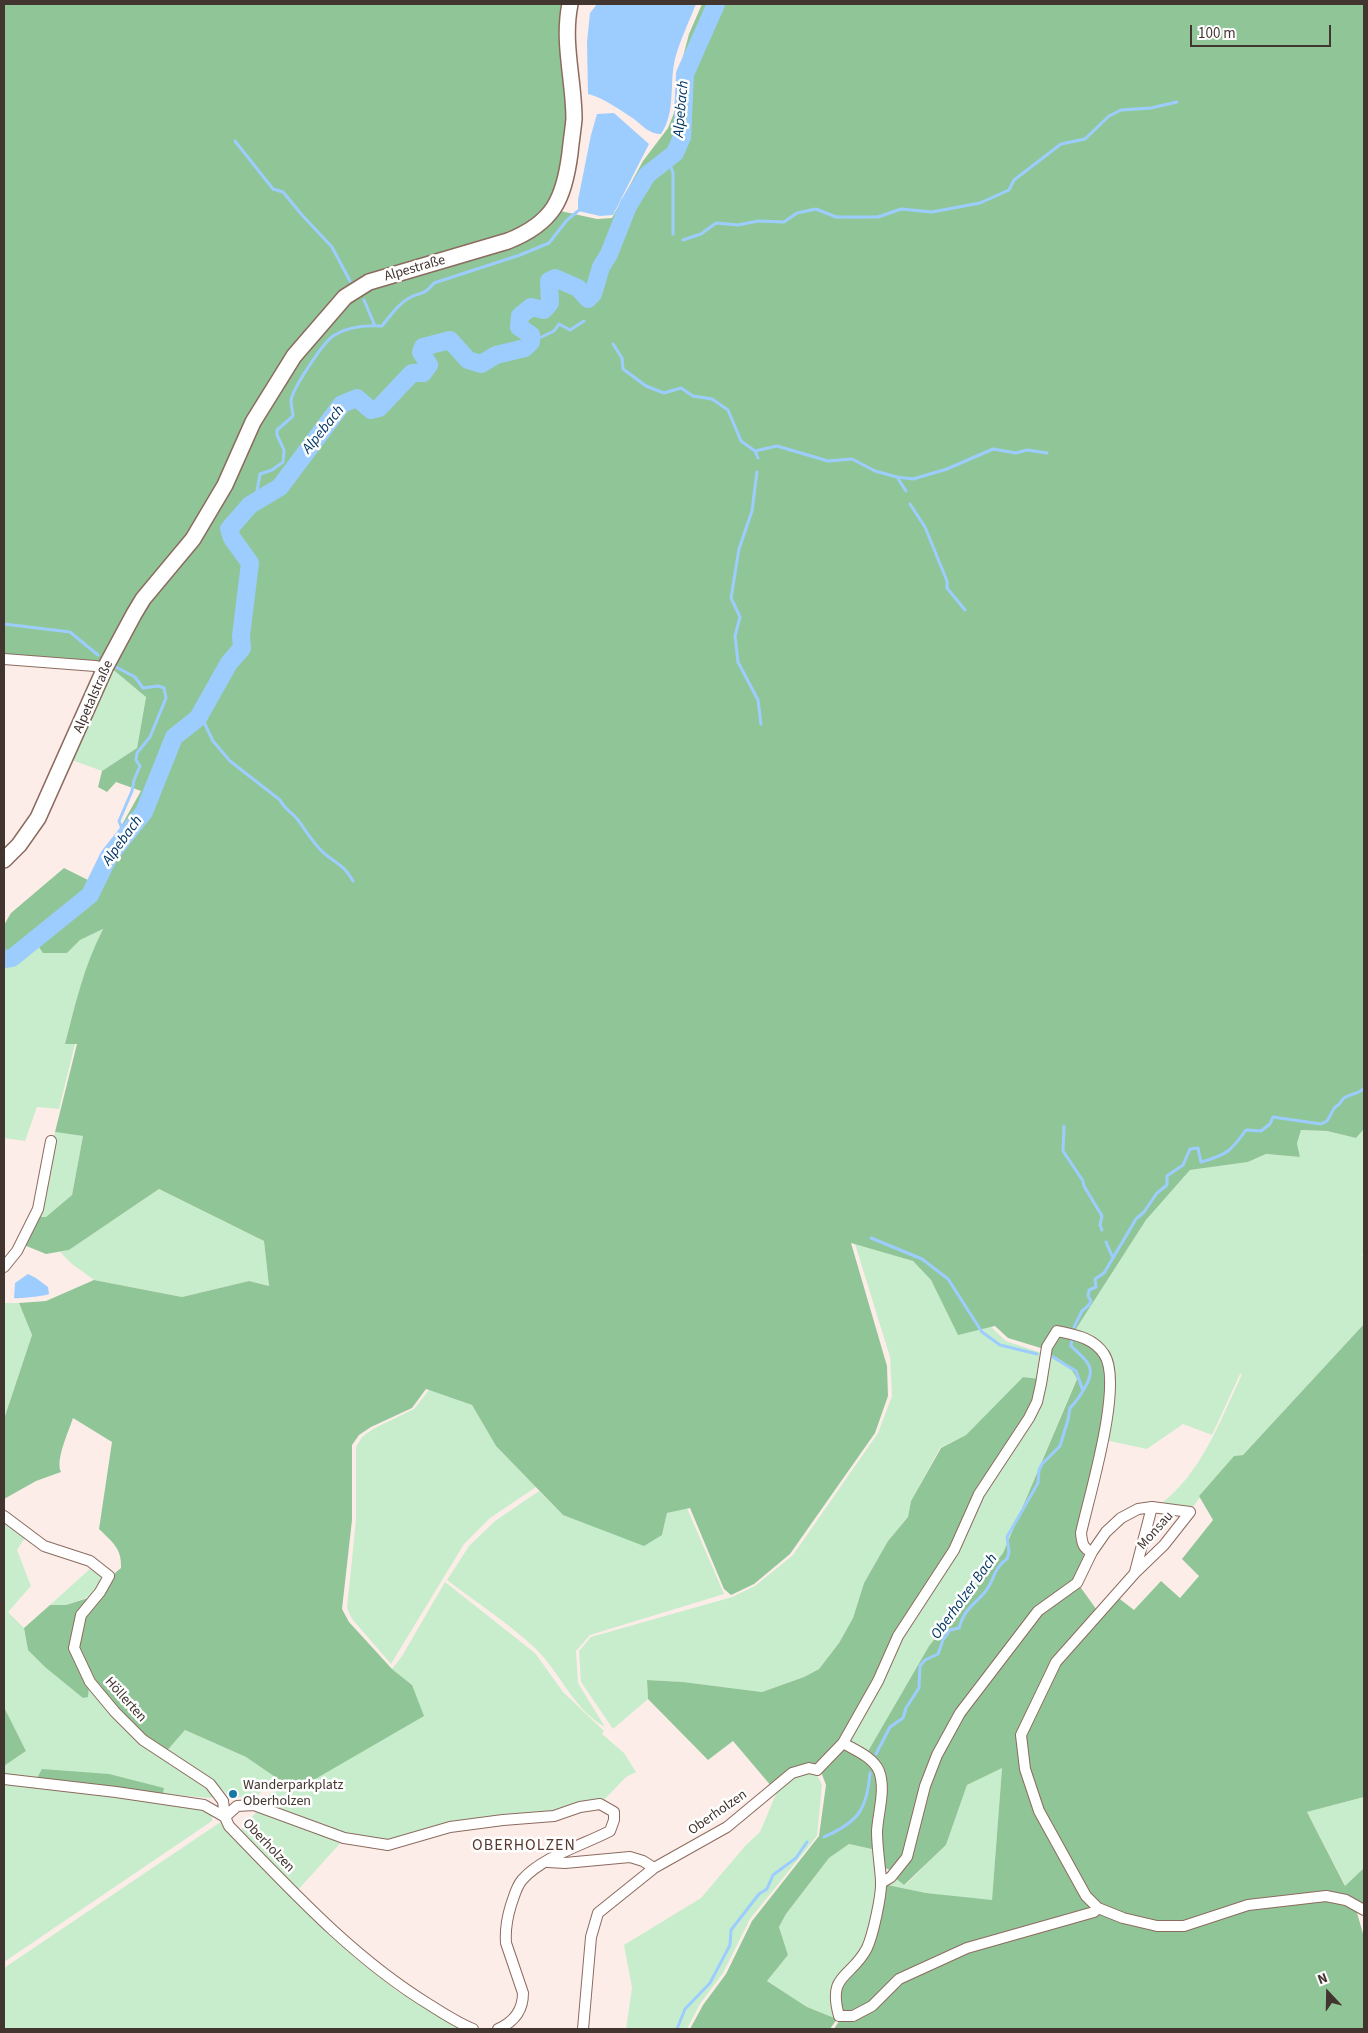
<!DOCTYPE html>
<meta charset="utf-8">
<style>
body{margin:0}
#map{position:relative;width:1368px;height:2033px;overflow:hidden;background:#fdede8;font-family:"Source Sans 3",sans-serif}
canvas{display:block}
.frame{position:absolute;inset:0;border:5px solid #42342f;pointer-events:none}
.north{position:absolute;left:1303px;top:1968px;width:50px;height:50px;-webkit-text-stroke:4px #fefefe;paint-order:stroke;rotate:339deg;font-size:14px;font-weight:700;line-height:20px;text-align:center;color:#42342f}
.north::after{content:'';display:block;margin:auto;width:18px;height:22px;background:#42342f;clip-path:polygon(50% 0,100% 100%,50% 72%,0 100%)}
.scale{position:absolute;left:1190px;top:25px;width:141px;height:22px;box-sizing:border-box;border:2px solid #42342f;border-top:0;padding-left:6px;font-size:15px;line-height:18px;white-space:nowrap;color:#42342f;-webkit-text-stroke:4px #fefefe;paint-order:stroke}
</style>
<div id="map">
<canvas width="1368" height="2033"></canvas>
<div class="frame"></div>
<div class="north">N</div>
<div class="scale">100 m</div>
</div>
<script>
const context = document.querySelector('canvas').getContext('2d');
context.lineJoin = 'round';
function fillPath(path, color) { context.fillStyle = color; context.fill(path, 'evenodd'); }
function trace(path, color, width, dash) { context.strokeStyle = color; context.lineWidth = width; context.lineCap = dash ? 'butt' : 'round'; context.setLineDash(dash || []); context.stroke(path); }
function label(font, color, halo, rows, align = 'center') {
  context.font = font + ' "Source Sans 3",sans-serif'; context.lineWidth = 5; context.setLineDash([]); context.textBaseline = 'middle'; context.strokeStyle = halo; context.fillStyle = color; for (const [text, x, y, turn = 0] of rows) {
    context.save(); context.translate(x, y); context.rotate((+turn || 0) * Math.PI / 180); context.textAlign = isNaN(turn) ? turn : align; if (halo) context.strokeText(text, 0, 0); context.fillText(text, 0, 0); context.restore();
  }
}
fillPath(new Path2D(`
 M110,667L146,696L137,748L102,771L69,759Z
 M103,929C85,965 75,1004 65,1044H75L59,1109L37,1107L25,1141L4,1138V962L37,944L67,953L80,940Z
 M1364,1129V1250L1362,1256L1364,1258V1324L1243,1455L1234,1456L1199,1496L1200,1497L1191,1510L1158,1506C1201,1475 1220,1421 1242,1374H1240L1212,1435L1183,1424L1147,1449L1105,1440L1074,1332L1146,1220L1190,1170L1248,1162L1266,1154L1300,1157L1297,1142L1301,1130L1327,1131L1356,1138Z
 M55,1132L83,1136L72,1195L46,1217H39Z
 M159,1189L264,1241L269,1286L249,1281L182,1297L94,1280L72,1264L60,1252L69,1250Z
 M855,1244L913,1261L931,1280L958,1334L991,1327L1006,1341L1042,1353L1040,1379L1023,1377L966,1435L940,1448L911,1501L908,1517L888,1541L864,1583L853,1618L839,1643L819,1669L804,1677L762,1692L683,1682L647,1680L648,1699L613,1729L581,1682L579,1651L591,1637L732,1597L755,1586L793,1555L878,1433L892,1396L890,1357Z
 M4,1303H19L32,1335L4,1419Z
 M1048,1353C1061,1360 1071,1365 1077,1378L1003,1553L929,1646L867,1753L850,1741L849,1738L900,1637L980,1495L1019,1437Z
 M429,1390L472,1405L496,1446L536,1487L490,1518L464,1544L391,1664L352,1619L347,1608L356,1520V1447L362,1437L373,1429L414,1409Z
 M539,1491L563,1515L662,1535L667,1513L687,1508L724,1594L590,1635L576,1651L578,1683L605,1727C573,1709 560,1672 535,1648C508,1623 476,1602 447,1580L469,1546L495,1521Z
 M4,1519L26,1536L17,1550L31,1586L8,1612L24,1628L28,1650L89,1685L211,1788L214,1796L210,1798L163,1794L164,1788C112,1777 57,1781 4,1775V1766L26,1751L4,1707Z
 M92,1567L100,1575L101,1580L94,1595L66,1605H50Z
 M445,1582L535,1653L563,1692L604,1731L602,1734L624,1753L636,1772L626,1777L602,1802L394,1841L347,1835L265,1805L263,1801L283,1781L298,1789L412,1685L392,1669L402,1656Z
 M185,1730L246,1757L278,1779L255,1797H236L227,1794L212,1781L165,1753Z
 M1002,1767L992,1901L926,1893L883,1884L894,1876L905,1885L946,1845L967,1785Z
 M815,1771L822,1785L817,1836L750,1919L723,1973L700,2004L687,2029H626L632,1988L624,1945L701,1898L746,1845L760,1832L779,1787L794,1775Z
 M13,1784L202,1807L212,1815V1821L4,1962V1785Z
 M1364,1797V1868L1346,1887L1307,1812Z
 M258,1810L344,1839L297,1891L240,1831Z
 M222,1821L354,1957L396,1990L445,2020L464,2029H4V1968Z
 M849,1844L876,1850L877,1901L863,1948L832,1986L831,2001L837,2019L807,2007L767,1981L788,1955L779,1927L786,1914L829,1858Z`), '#c8edcc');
fillPath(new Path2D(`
 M4,4H568L571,118L564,176L539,223L340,294L223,483L102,663L4,656Z
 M702,4H1364V1129L1356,1138L1327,1131L1301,1130L1297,1143L1300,1157L1266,1154L1248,1162L1190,1170L1146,1220L1074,1332L1056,1329L1044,1349L1008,1338L995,1326L958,1335L931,1280L913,1261L851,1243L887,1366L888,1396L875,1433L790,1554L754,1584L731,1595L724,1589L690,1508L667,1513L662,1535L644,1546L563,1515L496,1446L472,1405L426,1389L412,1408L371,1427L359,1435L352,1445V1520L342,1609L349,1622L392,1669L412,1685L424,1716L298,1789L278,1779L246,1757L185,1730L165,1753L144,1738L92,1682L75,1648L81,1616L110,1577L121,1568C122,1548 112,1542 99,1529L112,1442L73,1418C69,1431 55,1460 61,1472L36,1481L4,1499V1419L32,1335L19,1303L46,1301L94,1280L182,1297L249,1281L269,1286L264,1241L159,1189L69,1250L46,1254L24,1245L39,1217H46L72,1195L83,1136L55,1132L77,1044H65C75,1005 84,966 103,929L80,940L67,953H43L37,944L4,962V925L11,913L64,868L90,881L141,791L116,782L107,792L98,787L102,771L137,748L146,697L110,667L296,358L346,299L369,285L509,245L556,210L597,219L612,218L643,161L668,128L676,108L680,68L689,34Z
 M1364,1324V1797L1307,1812L1345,1886L1364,1868V1908L1355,1906L1364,1937V2029H834L841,2018L839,1985L869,1948L883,1884L926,1893L992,1900L1002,1768L967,1785L946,1845L904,1885L894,1877L892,1871L883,1867L880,1843L883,1790L867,1753L929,1646L1003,1553L1077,1379C1071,1365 1061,1360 1048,1353L1057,1333C1074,1337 1090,1340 1101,1354C1121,1380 1086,1509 1079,1544L1086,1560L1076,1581L1099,1613L1116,1596L1134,1610L1161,1581L1180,1598L1199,1576L1182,1559L1213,1520L1199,1496L1234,1456L1243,1455Z
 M1023,1377L1040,1379L1035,1401L953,1549L842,1743L817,1767L772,1787L733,1741L708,1760L648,1699L647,1680L683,1682L762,1692L804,1677L819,1669L839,1643L853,1618L864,1583L888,1541L908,1517L911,1501L941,1448L966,1435Z
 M94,1596L72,1649L89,1685L88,1697L83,1698L45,1667L28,1650L24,1628L50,1605H66Z
 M4,1707L26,1751L4,1766Z
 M844,1746C852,1751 865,1756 871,1764C885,1783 877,1826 876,1850L849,1844L829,1858L786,1914L779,1927L788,1955L767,1981L807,2007L837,2019L830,2029H690L703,2005L726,1974L752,1921L819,1836L826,1785L820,1769Z
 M42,1769L109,1774L164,1788L163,1794L37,1778Z`), '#90c697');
fillPath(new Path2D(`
 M597,4H696C689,22 680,40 675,59C669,84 676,112 661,134C649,134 643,126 634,119C620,110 604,98 588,94L587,42L590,13Z
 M614,113L649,144L613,215L600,216L578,211V200L591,135L597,114Z
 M28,1274L36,1278L48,1287L49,1294C45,1296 18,1299 14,1298L15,1283Z`), '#9dcdff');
trace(new Path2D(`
 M235,141L273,189L283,192L302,215L332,247L350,281
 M668,159L673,173V234
 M683,240L701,234L716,223L738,225L758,221L784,222L797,213L816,209L836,217H878L901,209L932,212L980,203L1009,190L1014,180L1061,144L1085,139L1109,116L1121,110L1151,108L1177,102
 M364,300L375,326
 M531,342L554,331L559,324L570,330L584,321
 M613,344L622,358L623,369L646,386L664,393L681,388L693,396L712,399L728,410L741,441L755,451L777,446L828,461L852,459L875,471L897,477L913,479L947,469L993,449L1016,453L1027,450L1047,453
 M755,451L758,458
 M757,472L752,511L739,549L731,598L740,617L735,636L738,662L758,700L761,724
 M897,477L906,491
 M255,502L260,474L272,470L283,462L284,450L277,435V430L293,416C293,412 291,406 291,401C292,389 323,343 333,336C348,326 365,325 382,326C390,316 399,303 411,297C423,291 423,296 434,283L520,255L549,243L567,220L578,211
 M910,504L925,527L947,581V588L965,610
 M4,624L70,632L98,655
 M114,666L135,677L143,688L158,686L164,688L166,698L150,737L137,753L136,760L140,766L134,780L132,791L119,821L125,836
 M198,718L203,720L213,741L230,761L280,800C285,810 292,812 298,820C307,832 314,845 325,854C337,864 345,866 353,881
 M1064,1126L1063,1151L1083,1181L1084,1186L1102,1216L1100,1225L1102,1230
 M871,1238L922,1259L948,1279L982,1332L1000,1345L1037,1354
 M1106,1242L1113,1258
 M1074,1327L1082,1311L1089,1305L1091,1301L1088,1296L1089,1290L1096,1287L1095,1279L1104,1273L1136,1219L1144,1212L1157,1193L1167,1185V1176L1183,1165L1190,1149L1198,1148L1201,1162C1227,1155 1231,1151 1246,1130L1261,1131L1270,1124L1273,1117L1321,1124L1327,1121L1335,1107C1341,1105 1340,1101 1344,1098C1351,1093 1358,1095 1364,1088
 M1051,1356L1076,1371L1083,1391
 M876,1754L890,1727L903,1718L906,1708L919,1688L920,1666L925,1660L938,1654L943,1640L950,1630L959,1628C965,1608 973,1606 985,1592C994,1581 994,1567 1007,1559L1009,1552L1007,1537L1038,1483L1039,1470L1042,1464L1060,1446L1068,1420L1070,1408C1076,1402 1080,1396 1084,1389C1098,1367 1087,1361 1071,1346L1072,1339
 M824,1837C858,1822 867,1810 870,1773
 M677,2029L685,2009L710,1983L730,1945L731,1930L759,1894L767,1889L773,1875L796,1858L807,1842`), '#9dcdff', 3);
trace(new Path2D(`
 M4,959L12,958L90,895L109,856L144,812L174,737L198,718L229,663L242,648L241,636L250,563L232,538L229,529L250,505L280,487L342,404L357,398L371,410L379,408L412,373H423L429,365L421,352L423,347L450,340L468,360L481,364L496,355L525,348L531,342V335L519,327L520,316L531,307L544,310L550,303L549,281L555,278L578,288L588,299L593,294L601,267L609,254L628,206L647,175L675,153L682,137L685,74L716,4`), '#9dcdff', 18);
const minor = new Path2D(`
 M4,659L95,666L105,668
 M4,1267L17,1251L38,1209L51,1141
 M1190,1512L1164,1545L1135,1573L1056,1662L1021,1735L1025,1769L1039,1811L1086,1896L1098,1908L1123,1918L1157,1926H1184L1248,1905L1326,1896L1346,1900L1364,1910
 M4,1516L44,1546L90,1561L109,1576L100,1592L81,1615L74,1648L90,1682L115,1712L143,1740L210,1784L223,1801L225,1817L229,1826C291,1890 353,1958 430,2005C444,2014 458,2023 473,2029
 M1135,1572L1152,1507
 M843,1743C855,1750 873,1757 879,1771C886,1789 878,1813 877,1831C877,1848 880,1864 881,1881C882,1894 873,1935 867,1948C851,1979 827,1973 839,2016H853L872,2006L899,1979L967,1948L1094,1912L1098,1908
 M4,1779L116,1792L204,1805L225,1817
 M225,1817L237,1806L254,1805L344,1838L388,1845L450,1827L503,1820L554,1816L580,1807L600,1804L614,1812V1820L610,1831C583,1845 542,1857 522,1880C516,1887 514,1897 511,1905C507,1918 505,1930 506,1943L523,1993C523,2010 514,2022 498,2029
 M548,1862L565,1863L630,1857L643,1861L654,1868
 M881,1883L891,1877L907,1857L925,1786L937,1755L960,1713L1038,1611L1077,1583L1092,1552L1106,1532L1121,1518L1138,1509L1152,1507L1190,1512
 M583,2029L591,1937L598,1913L654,1868L727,1827L792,1773L809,1768L817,1770L843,1743L878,1681L898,1636L954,1550L979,1494L1029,1418L1037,1402L1041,1384L1047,1347L1057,1331C1074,1335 1093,1337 1104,1354C1124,1383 1089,1496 1081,1533C1082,1543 1083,1549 1092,1552`);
const secondary = new Path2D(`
 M4,860L19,845L38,818L105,668L134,614L143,599L193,539L225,485L253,422L294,356L345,297L369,282L508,241C553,223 564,200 570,153C571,142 573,130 574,119C574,80 562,43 570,4`);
trace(minor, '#8c6b5f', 12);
trace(secondary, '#8c6b5f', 18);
trace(minor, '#fff', 10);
trace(secondary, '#fff', 15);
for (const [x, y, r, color] of [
 [233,1794,5,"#177aa6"]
]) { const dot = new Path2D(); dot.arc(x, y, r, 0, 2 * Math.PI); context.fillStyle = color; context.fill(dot); trace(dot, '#fefefe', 2); }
label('14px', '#42342f', '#fefefe', [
 ["Alpestraße",415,269,-16],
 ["Alpetalstraße",94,697,-66],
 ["Monsau",1156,1531,-48],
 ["Höllerten",125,1700,48],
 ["Oberholzen",718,1813,-35],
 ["Oberholzen",268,1846,46]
]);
label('14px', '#42342f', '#fefefe', [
 ["Wanderparkplatz",243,1786],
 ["Oberholzen",243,1802]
], 'left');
label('italic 15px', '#003662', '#fefefe', [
 ["Alpebach",682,109,-85],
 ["Alpebach",324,430,-51],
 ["Alpebach",123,841,-54],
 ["Oberholzer Bach",965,1597,-54]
]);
context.letterSpacing = '1px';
label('16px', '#57392f', '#fefefe', [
 ["OBERHOLZEN",524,1846]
]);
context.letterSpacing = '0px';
</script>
